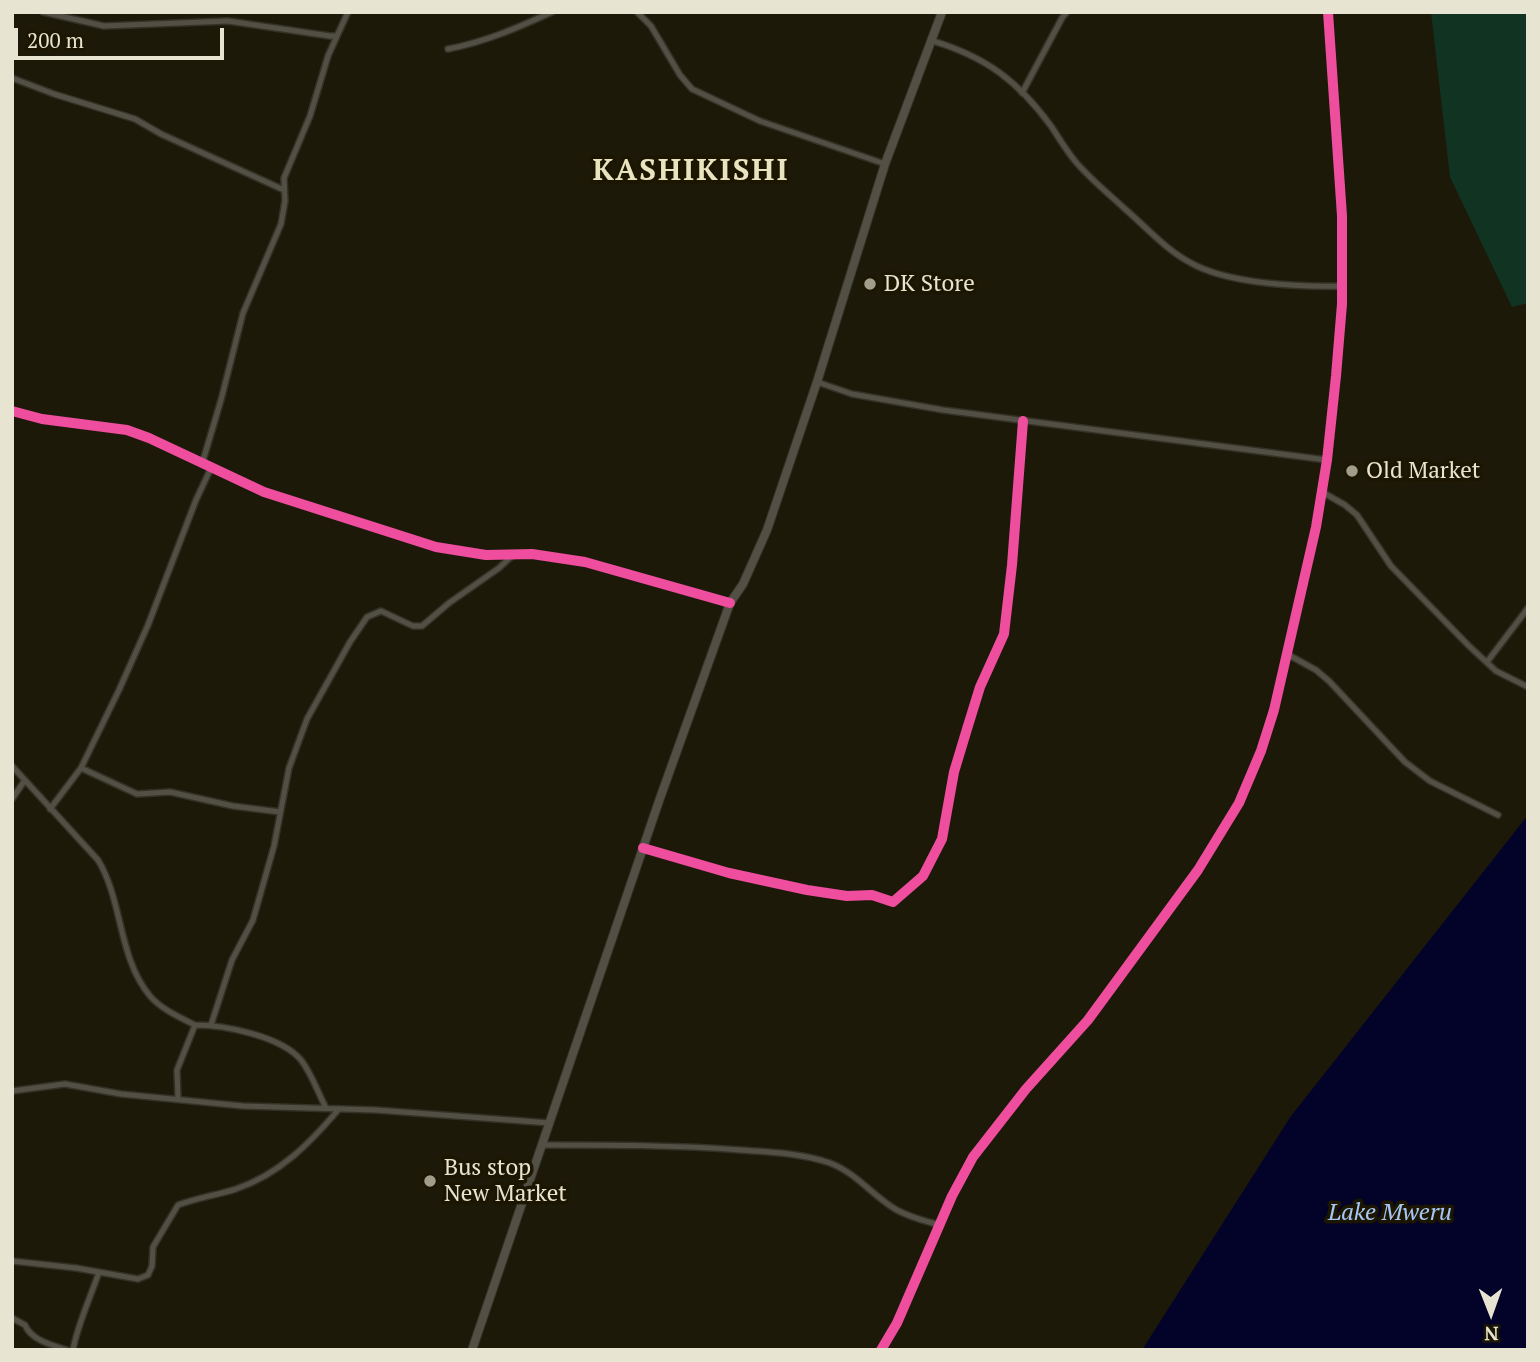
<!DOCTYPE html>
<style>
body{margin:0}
#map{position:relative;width:1540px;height:1362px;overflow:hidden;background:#1d1909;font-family:"PT Serif",serif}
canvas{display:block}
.frame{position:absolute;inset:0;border:14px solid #e7e4d2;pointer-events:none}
.north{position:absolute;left:1456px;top:1278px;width:70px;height:70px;-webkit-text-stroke:5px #1c1600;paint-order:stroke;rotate:179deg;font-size:19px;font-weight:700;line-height:28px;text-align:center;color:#e7e4d2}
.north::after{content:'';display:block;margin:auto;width:24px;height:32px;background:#e7e4d2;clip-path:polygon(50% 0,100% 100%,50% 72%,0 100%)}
.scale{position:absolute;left:14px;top:28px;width:210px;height:32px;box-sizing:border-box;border:4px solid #e7e4d2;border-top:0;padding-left:9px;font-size:21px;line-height:24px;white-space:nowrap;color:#e7e4d2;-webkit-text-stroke:5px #1c1600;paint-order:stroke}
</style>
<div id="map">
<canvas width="1540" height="1362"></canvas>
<div class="frame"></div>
<div class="north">N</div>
<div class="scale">200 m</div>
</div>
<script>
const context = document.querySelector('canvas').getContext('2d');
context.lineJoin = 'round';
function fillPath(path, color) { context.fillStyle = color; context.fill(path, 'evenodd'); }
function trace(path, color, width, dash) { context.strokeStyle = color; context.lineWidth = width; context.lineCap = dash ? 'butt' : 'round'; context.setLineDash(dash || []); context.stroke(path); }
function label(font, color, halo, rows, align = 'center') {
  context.font = font + ' "PT Serif",serif'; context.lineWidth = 7; context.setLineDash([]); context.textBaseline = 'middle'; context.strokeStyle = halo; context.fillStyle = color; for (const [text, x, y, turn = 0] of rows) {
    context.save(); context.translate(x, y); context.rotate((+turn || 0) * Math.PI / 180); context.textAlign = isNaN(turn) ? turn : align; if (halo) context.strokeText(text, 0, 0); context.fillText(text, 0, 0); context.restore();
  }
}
fillPath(new Path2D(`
 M1431,12H1528V303L1512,307L1450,177Z`), '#103421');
fillPath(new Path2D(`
 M1528,815V1350H1142L1291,1116Z`), '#03032a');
const street = new Path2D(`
 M43,12L104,26L228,21L330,36H337L348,12
 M637,12L651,26L680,75L692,89L760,121L885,164
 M933,41C986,57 1018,81 1051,126C1059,138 1066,150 1075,161C1090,179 1108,193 1125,209C1146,227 1166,250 1191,263C1228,284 1300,287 1342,286
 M448,49C485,42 517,28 552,12
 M12,78L54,94L135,119L161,134L284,190
 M1022,93L1062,18L1067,12
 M817,382L852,394L943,410L1327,460
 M12,411L42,419L127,430L149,438L264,492L436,547L486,555L532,554L585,562L730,603
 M202,464L221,400L243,313L281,224L285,201L284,178L310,116L328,56L337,36
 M1322,492L1345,505L1357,515L1391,566L1469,646L1496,671L1528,687
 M1287,654L1316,670L1329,681L1405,762L1430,781L1498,815
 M1487,662L1528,608
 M12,766L98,860C123,901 118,958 150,996C161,1009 179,1017 195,1025L177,1070L178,1099
 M81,768L137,794L170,792L233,806L280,812
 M12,799L25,780
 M50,809L81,768L119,690L148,625L196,500L211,468
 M643,848L729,873L807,890L847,896L872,895L893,902L923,876L942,839L954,772L967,729L980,687L1004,634L1012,565L1023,421
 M195,1025C224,1025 281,1036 301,1060C312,1074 318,1093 326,1108
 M211,1025L232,960L253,920L274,846L289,768L307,719L350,642L367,617L381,611L413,626H422L449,603L499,568L514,554
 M12,1091L65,1084L121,1094L243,1106L376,1110L550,1123
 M543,1145C609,1145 674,1145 740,1150C769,1152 802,1153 830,1163C856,1173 872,1195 895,1209C909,1217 924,1221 940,1225
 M12,1261L76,1268L138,1279L148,1275L152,1266L153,1247L178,1205C197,1198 217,1195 236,1189C280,1174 310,1143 339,1109
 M12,1318L25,1325C31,1340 52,1345 67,1350
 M73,1350C77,1326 91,1296 99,1272
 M881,1350L897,1323L952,1196L973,1157L1026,1089L1088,1020L1198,870L1239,803L1261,751L1274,710L1316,527L1327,460L1336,376L1342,304V216L1328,12`);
const secondary = new Path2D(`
 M472,1350L659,801L730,603L743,584L767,530L817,382L885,164L942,12`);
trace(street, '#343227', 8);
trace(secondary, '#343227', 10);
trace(street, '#525044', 5);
trace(secondary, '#525044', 8);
trace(new Path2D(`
 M12,411L42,419L127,430L149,438L264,492L436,547L486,555L532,554L585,562L730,603
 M643,848L729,873L807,890L847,896L872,895L893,902L923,876L942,839L954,772L967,729L980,687L1004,634L1012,565L1023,421
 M881,1350L897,1323L952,1196L973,1157L1026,1089L1088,1020L1198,870L1239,803L1261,751L1274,710L1316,527L1327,460L1336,376L1342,304V216L1328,12`), '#ef4d9e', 10);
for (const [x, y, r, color] of [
 [870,284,7,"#a09d8c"],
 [1352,471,7,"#a09d8c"],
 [430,1181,7,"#a09d8c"]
]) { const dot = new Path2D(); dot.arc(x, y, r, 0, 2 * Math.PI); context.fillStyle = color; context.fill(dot); trace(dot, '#1c1600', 2.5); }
label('23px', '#e7e4d2', '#1c1600', [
 ["DK Store",884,284],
 ["Old Market",1366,471],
 ["Bus stop",444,1168],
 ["New Market",444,1194]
], 'left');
label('italic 24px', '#a6c6f4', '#1c1600', [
 ["Lake Mweru",1390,1213]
]);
context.letterSpacing = '2px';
label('bold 30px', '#eae3bf', '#1c1600', [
 ["KASHIKISHI",691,171]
]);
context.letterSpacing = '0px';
</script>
